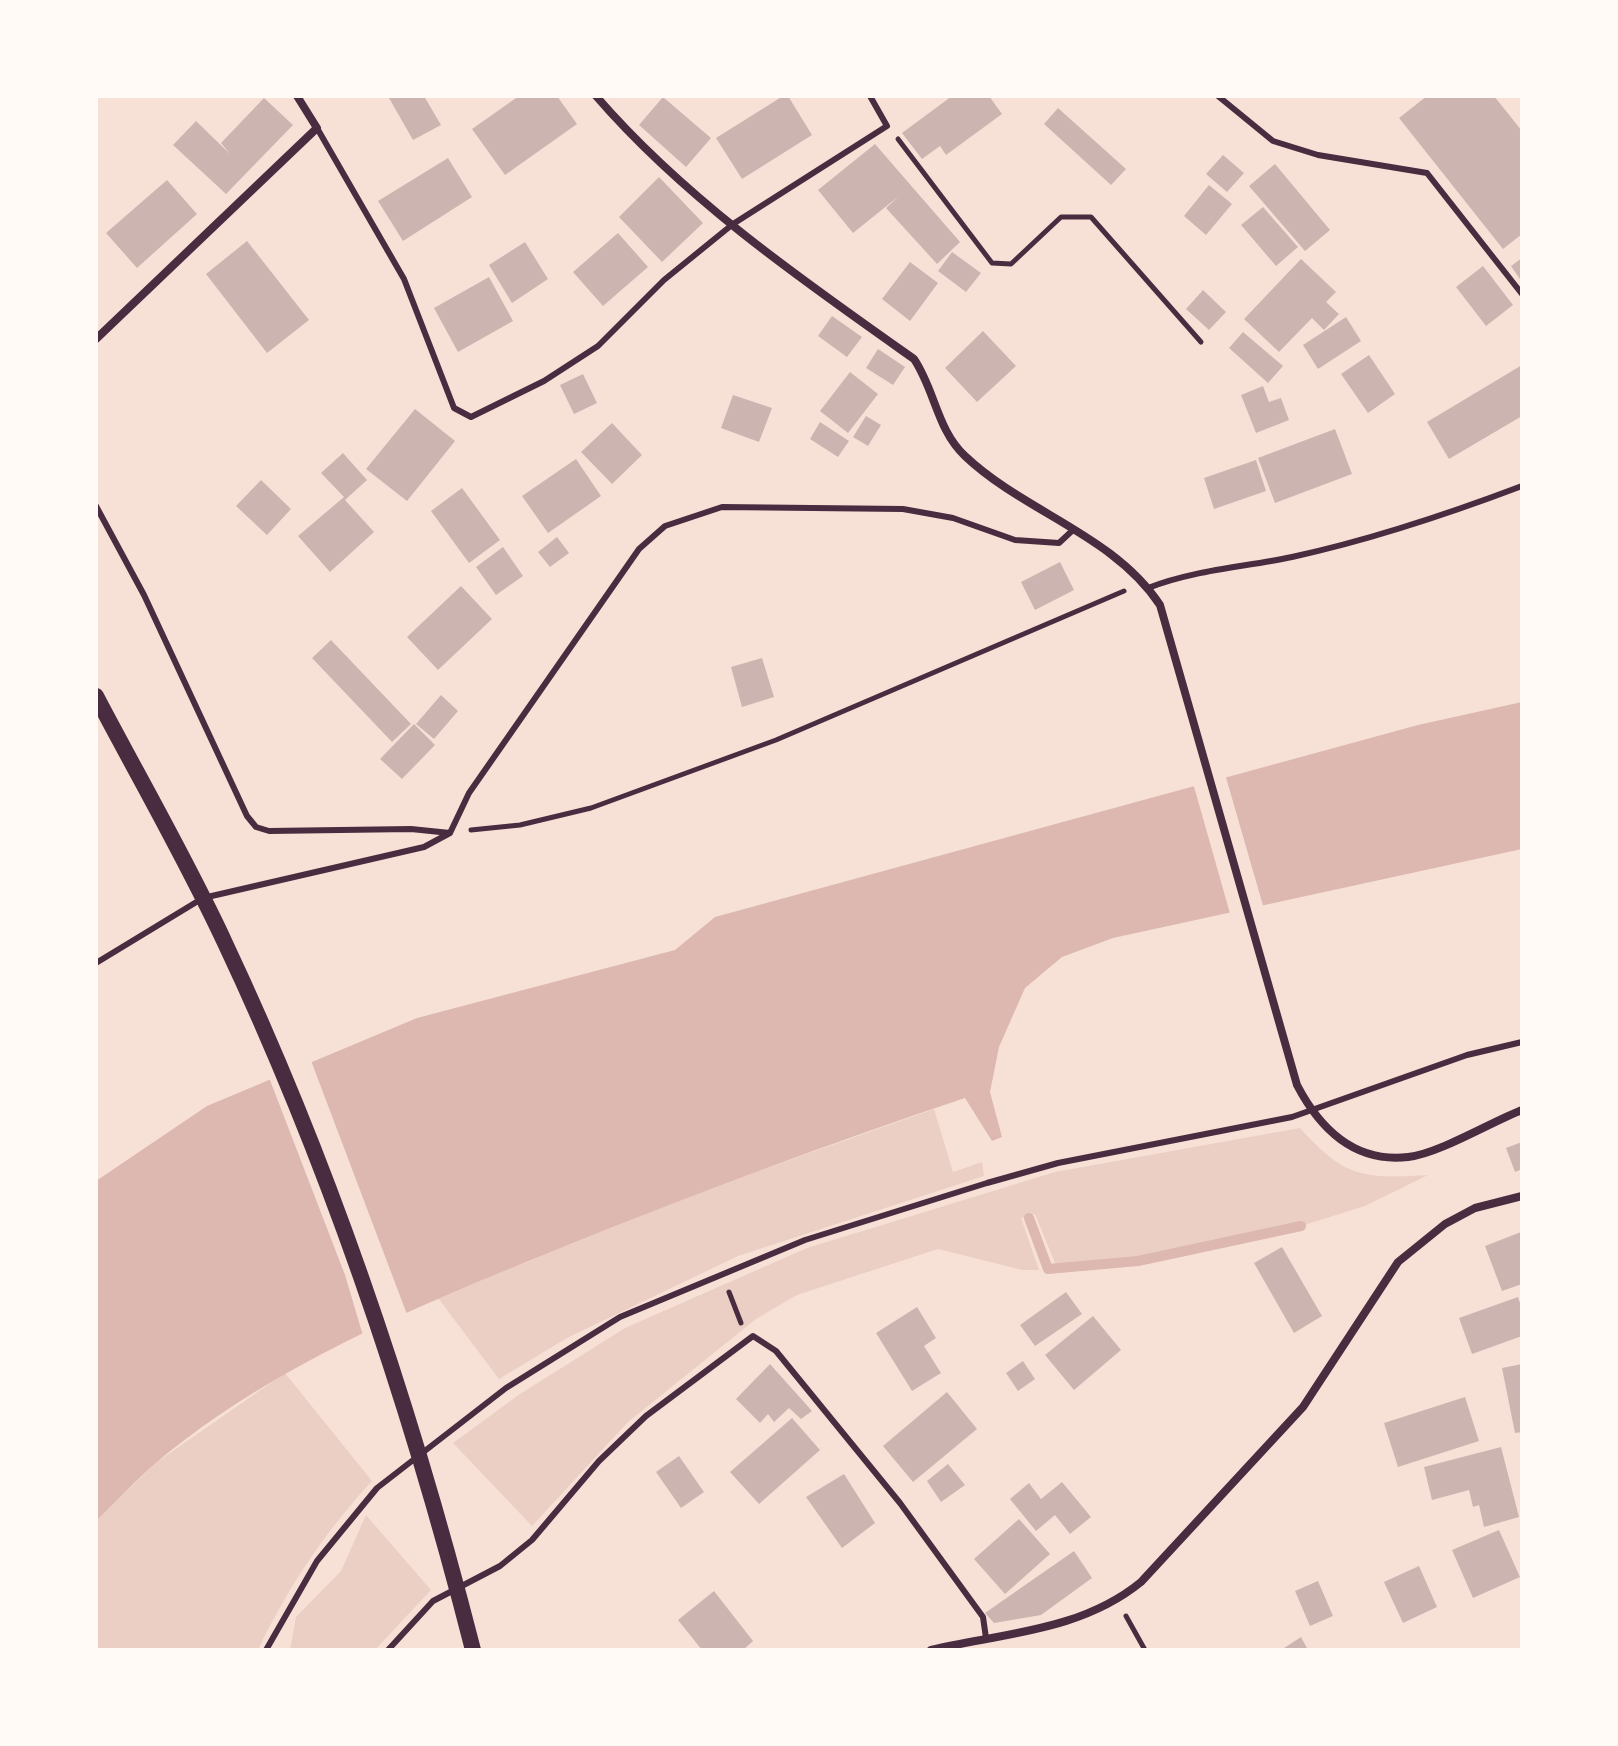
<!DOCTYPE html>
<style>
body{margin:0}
#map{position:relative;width:1618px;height:1746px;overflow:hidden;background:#f7e1d7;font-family:Ubuntu,sans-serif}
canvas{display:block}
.frame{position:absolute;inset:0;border:98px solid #fffaf5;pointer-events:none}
</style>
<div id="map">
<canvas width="1618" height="1746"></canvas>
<div class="frame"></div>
</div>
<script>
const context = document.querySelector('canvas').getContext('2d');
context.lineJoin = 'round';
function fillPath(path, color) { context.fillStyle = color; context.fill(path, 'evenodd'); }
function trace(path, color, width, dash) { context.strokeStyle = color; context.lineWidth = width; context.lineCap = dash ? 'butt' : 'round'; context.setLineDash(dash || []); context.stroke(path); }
fillPath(new Path2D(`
 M934,1109L953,1172L982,1162L984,1176L738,1256L567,1338L499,1379L438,1298L696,1193Z
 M1300,1128C1344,1177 1362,1179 1428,1175L1365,1206L1301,1226L1138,1261L1057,1268L1035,1214L1021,1218L1039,1270H1022L938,1249L797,1295L756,1319L628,1422L532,1526L453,1443L520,1394L625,1328L807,1248L1055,1172Z
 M285,1373L372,1481C325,1532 288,1587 258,1650H96V1521L157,1462Z
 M366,1515L431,1590L375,1650H290L296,1617L341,1571Z`), '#ebcfc5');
fillPath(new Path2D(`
 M1522,702V849L1113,938L1062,957L1025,988L999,1047L990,1092L1002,1137L992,1141L965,1098C831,1143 699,1192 568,1245C425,1303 277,1362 157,1462C136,1480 116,1502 96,1521V1181L207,1106L417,1018L675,950L715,917L1418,725Z`), '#dcb8b0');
fillPath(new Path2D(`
 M1225,774L1264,909L1231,917L1193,783Z
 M310,1058L408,1317L364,1339L345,1275L268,1075Z`), '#f7e1d7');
trace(new Path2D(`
 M1029,1218L1048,1269L1138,1261L1301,1226`), '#dcb8b0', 10);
fillPath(new Path2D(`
 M392,96H424L441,125L413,140L389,98Z
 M519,96H557L577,124L505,175L472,129Z
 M783,96H788L812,135L742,179L716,138Z
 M952,96H989L1002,114L946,155L940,146L922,159L902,133Z
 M1427,96H1494L1522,131V234L1503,249L1399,118Z
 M663,97L711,138L686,167L639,125Z
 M264,98L293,125L226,194L173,145L196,121L230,154L221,143Z
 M1058,108L1126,169L1111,185L1044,124Z
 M875,144L960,242L937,264L886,208L899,196L853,233L818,190Z
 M1223,155L1244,173L1227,192L1206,174Z
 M448,158L472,197L403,241L378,201Z
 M1275,164L1330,230L1305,251L1249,186Z
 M659,177L703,223L662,262L619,217Z
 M167,180L197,214L137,268L106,233Z
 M1209,185L1232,204L1206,235L1184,216Z
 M1263,207L1298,247L1276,266L1241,225Z
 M618,233L648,267L603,306L573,272Z
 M247,241L309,320L267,353L206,274Z
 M525,242L548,279L512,303L489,265Z
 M952,252L981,273L966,292L938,271Z
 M1522,258V282L1511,266Z
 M1301,259L1336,292L1326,302L1339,314L1324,330L1312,318L1279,352L1244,319Z
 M910,262L938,283L910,321L882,299Z
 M1483,266L1513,305L1486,326L1456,287Z
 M489,277L513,321L458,352L434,308Z
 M1203,290L1226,312L1209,330L1186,309Z
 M832,316L862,337L847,357L818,336Z
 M1346,317L1361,341L1318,369L1303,345Z
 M983,331L1016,366L977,402L945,368Z
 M1243,332L1283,366L1268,383L1229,348Z
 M878,349L905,367L893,385L866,368Z
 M1369,355L1395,394L1368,413L1341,374Z
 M1522,365V416L1449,459L1427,422Z
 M850,372L878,394L848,433L820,411Z
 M583,374L597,403L574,414L560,385Z
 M1263,386L1269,402L1281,398L1289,420L1256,433L1241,395Z
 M733,395L772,408L759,442L721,428Z
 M415,409L455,441L407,501L366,469Z
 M866,416L881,425L868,446L853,437Z
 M820,422L849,441L838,457L810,439Z
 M612,423L642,455L612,484L581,452Z
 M1335,429L1352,474L1275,503L1258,458Z
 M343,453L367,480L345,500L374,532L330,572L298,536L344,497L321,473Z
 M576,459L601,496L548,533L522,496Z
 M1256,460L1266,491L1214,509L1204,478Z
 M261,480L291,509L267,535L236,506Z
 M462,488L500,540L469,563L431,511Z
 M557,537L569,553L550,567L538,552Z
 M503,547L523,576L496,595L476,567Z
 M1060,562L1074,590L1035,610L1021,582Z
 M461,586L492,619L438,670L407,637Z
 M331,640L411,724L392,742L312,658Z
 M762,658L774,697L742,707L731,667Z
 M441,695L458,711L434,739L416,724Z
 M414,724L435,745L402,779L380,759Z
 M1522,1142V1169L1515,1172L1506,1148Z
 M1521,1232L1522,1284L1502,1291L1485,1246Z
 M1282,1247L1322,1316L1294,1333L1254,1263Z
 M1066,1292L1082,1314L1035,1346L1020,1325Z
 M1518,1297L1522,1309V1336L1472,1354L1459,1318Z
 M917,1307L936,1338L924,1346L941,1373L912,1391L876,1333Z
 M1093,1316L1121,1350L1074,1390L1045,1355Z
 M1023,1361L1035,1379L1018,1391L1006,1373Z
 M770,1364L812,1411L801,1419L789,1408L774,1422L768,1414L760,1423L736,1399Z
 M1522,1364V1432L1515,1433L1502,1368Z
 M947,1392L977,1429L913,1482L883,1446Z
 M1465,1397L1479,1441L1398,1467L1384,1423Z
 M792,1418L820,1450L759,1504L730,1472Z
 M1501,1447L1519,1517L1484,1527L1479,1505L1473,1507L1469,1490L1432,1500L1424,1467Z
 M679,1456L704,1492L681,1508L656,1472Z
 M948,1464L965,1485L941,1502L927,1481Z
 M844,1474L875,1523L842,1548L806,1497Z
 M1062,1482L1091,1517L1070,1534L1055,1515L1036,1531L1010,1499L1029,1483L1041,1499Z
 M1019,1519L1050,1554L1005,1594L974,1559Z
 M1499,1530L1520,1577L1473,1598L1452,1550Z
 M1074,1551L1092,1578L1041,1615L994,1623L985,1613Z
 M1419,1566L1437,1607L1403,1623L1384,1582Z
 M1318,1581L1333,1616L1310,1626L1295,1591Z
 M714,1591L753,1641L743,1650H702L678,1620Z
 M1301,1637L1308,1650H1281Z`), '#ccb4b1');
trace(new Path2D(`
 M898,139L992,263L1011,264L1061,217H1091L1201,342
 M471,830L520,825L591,808L776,740L1124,591
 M729,1292L741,1323
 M1126,1616L1145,1650`), '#4a2c40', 5);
trace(new Path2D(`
 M1218,96L1273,141L1318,155L1427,173L1522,294
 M317,128L404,279L454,408L471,417L544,381L598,346L664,280L733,224L887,126L870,96
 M96,506L144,595L247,816L256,827L269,831L411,829L450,833
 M1148,588C1193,570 1245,567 1292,557C1370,540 1448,514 1522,486
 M96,963L203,898L424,847L450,833L469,793L639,549L665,526L722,507L903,509L953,518L1015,540L1059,543L1074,529
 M266,1650L317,1561L377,1488L506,1388L620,1317L805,1240L987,1183L1058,1163L1292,1117L1467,1055L1522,1042
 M388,1650L433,1601L500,1566L532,1540L599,1461L646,1416L753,1336L776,1351L900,1503L983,1617L986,1638`), '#4a2c40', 6);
trace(new Path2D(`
 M596,96C685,199 802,280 914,359C935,390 937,430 965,456C1024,512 1114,535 1160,605L1297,1085C1320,1129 1355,1163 1408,1157C1438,1154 1491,1122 1522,1110
 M96,339L317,128L297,96
 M931,1650C1004,1633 1081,1631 1141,1582L1303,1407L1398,1262L1445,1224L1475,1208L1522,1196`), '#4a2c40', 8);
trace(new Path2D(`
 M96,696C139,778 186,859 225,943C332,1170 411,1407 473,1650`), '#4a2c40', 16);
</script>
